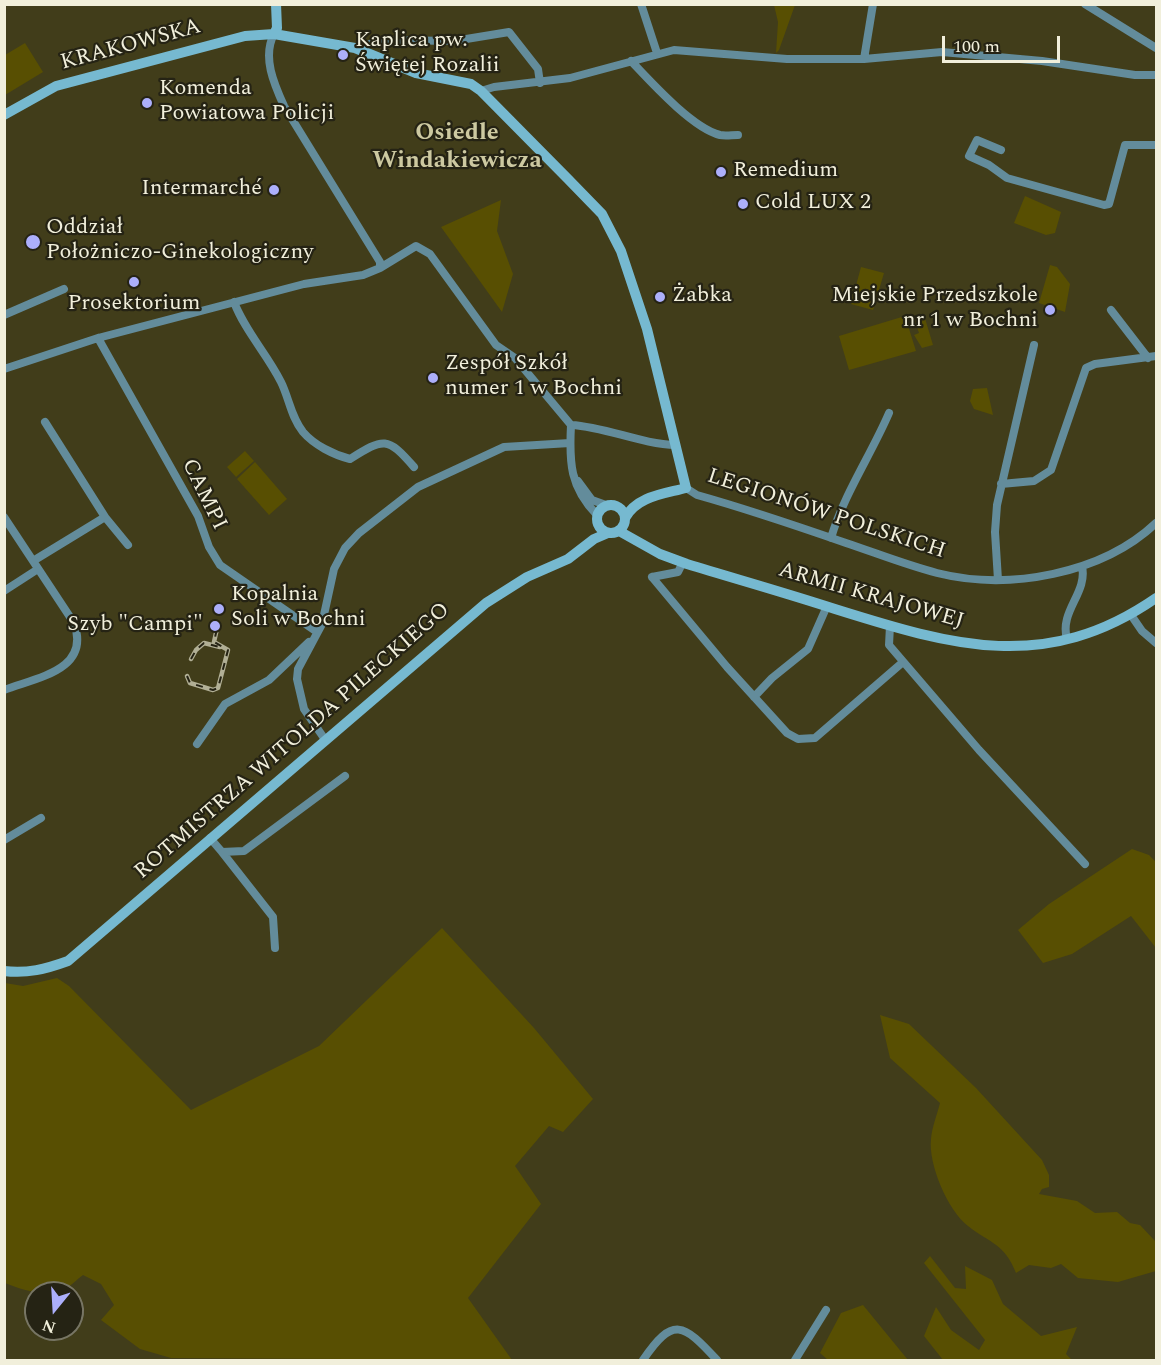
<!DOCTYPE html>
<meta charset="utf-8">
<style>
body{margin:0}
#map{position:relative;width:1161px;height:1365px;overflow:hidden;background:#413d1a;font-family:Spectral,serif}
canvas{display:block}
.frame{position:absolute;inset:0;border:6px solid #f1efdb;pointer-events:none}
.north{position:absolute;left:24px;top:1281px;width:60px;height:60px;box-sizing:border-box;background:#252314;border:2px solid #777564;border-radius:50%;rotate:198deg;font-size:16px;font-weight:700;line-height:24px;text-align:center;color:#f1efdb}
.north::after{content:'';display:block;margin:auto;width:21px;height:27px;background:#acaffb;clip-path:polygon(50% 0,100% 100%,50% 72%,0 100%)}
.scale{position:absolute;left:942px;top:36px;width:118px;height:27px;box-sizing:border-box;border:3px solid #f1efdb;border-top:0;padding-left:8px;font-size:18px;line-height:21px;white-space:nowrap;color:#f1efdb;-webkit-text-stroke:4px #252314;paint-order:stroke}
</style>
<div id="map">
<canvas width="1161" height="1365"></canvas>
<div class="frame"></div>
<div class="north">N</div>
<div class="scale">100 m</div>
</div>
<script>
const context = document.querySelector('canvas').getContext('2d');
context.lineJoin = 'round';
function fillPath(path, color) { context.fillStyle = color; context.fill(path, 'evenodd'); }
function trace(path, color, width, dash) { context.strokeStyle = color; context.lineWidth = width; context.lineCap = dash ? 'butt' : 'round'; context.setLineDash(dash || []); context.stroke(path); }
function label(font, color, halo, rows, align = 'center') {
  context.font = font + ' Spectral,serif'; context.lineWidth = 4.5; context.setLineDash([]); context.textBaseline = 'middle'; context.strokeStyle = halo; context.fillStyle = color; for (const [text, x, y, turn = 0] of rows) {
    context.save(); context.translate(x, y); context.rotate((+turn || 0) * Math.PI / 180); context.textAlign = isNaN(turn) ? turn : align; if (halo) context.strokeText(text, 0, 0); context.fillText(text, 0, 0); context.restore();
  }
}
fillPath(new Path2D(`
 M774,5H795L779,50L776,53L778,22Z
 M25,43L43,72L5,95V55Z
 M1025,196L1061,212L1055,233L1046,235L1014,223Z
 M501,200L497,231L513,274L502,312L441,227Z
 M1050,265L1057,267L1070,284L1065,312L1039,303Z
 M861,267L884,273L873,310L851,304Z
 M924,315L933,345L922,348L914,335L919,333L915,321Z
 M905,316L916,351L849,370L839,336Z
 M987,388L993,415L974,409L970,401L973,389Z
 M245,451L254,461L236,477L227,467Z
 M255,462L287,499L269,515L237,479Z
 M1132,849L1149,855L1156,862V948L1131,916L1072,954L1043,963L1018,930L1049,904Z
 M442,928L534,1028L593,1099L563,1132L549,1126L515,1166L541,1204L468,1298L512,1360L171,1358L140,1349L101,1320L114,1305L101,1284L83,1275C77,1279 71,1286 65,1289C46,1298 22,1290 5,1283V983L23,986L57,978L69,986L191,1110L319,1046Z
 M880,1015L909,1024L976,1088L1042,1160L1049,1175V1187L1042,1189L1039,1194L1077,1201L1095,1213L1117,1212L1130,1223L1140,1225L1156,1242V1271L1118,1282L1078,1278L1061,1264L1051,1268L1029,1265L1016,1273C1004,1243 991,1244 968,1226C948,1211 928,1164 931,1139C932,1127 937,1115 940,1103L890,1058Z
 M930,1256L955,1288L966,1289L965,1266L992,1280L1003,1304L1041,1336L1077,1327L1066,1354L1072,1360H943L924,1336L936,1307L951,1330L979,1350L985,1340L924,1263Z
 M863,1305L908,1360H828L820,1353L841,1313Z`), '#584f02');
trace(new Path2D(`
 M641,4L657,53
 M1085,4L1156,48
 M363,51L366,45L383,40L454,41L509,32L538,69L540,83
 M864,59L873,4
 M631,61C650,81 692,128 720,135C725,136 732,135 738,135
 M481,91L494,87L570,78L674,50L787,59H864L942,52L1042,61L1135,75H1156
 M1001,150L977,140L969,156L989,165L1007,178L1104,205L1109,204L1125,145H1156
 M380,268L416,246L430,254L496,345L515,358L571,425C569,463 570,487 597,515
 M234,302C245,331 267,354 281,382C289,398 291,417 303,432C314,445 334,455 350,459C384,438 387,436 414,467
 M1111,310L1148,358
 M4,315L64,289
 M98,338L198,516L209,547L220,565L317,632
 M4,369L98,338L304,284L363,275L380,268V262L284,106C274,84 262,57 274,34
 M571,425C607,427 640,444 676,445
 M578,481L592,500L606,505
 M1001,484L1034,481L1051,470L1086,368L1095,364L1156,356
 M686,488L697,495C747,509 797,526 846,543C876,553 906,565 937,573C1009,591 1102,574 1156,523
 M4,517L74,623C91,670 38,677 4,690
 M105,517L128,545
 M831,538C844,494 871,455 889,413
 M33,561L105,517L45,422
 M652,577L727,667L787,733L798,739L815,738L903,662
 M652,577L678,572L683,562
 M998,580L995,532L997,505L1034,345
 M4,591L38,569
 M1131,615L1142,631L1156,643
 M890,626L889,645L979,750L1085,864
 M1067,639C1059,611 1088,593 1082,566
 M754,697L772,678L808,649L827,606
 M326,741L304,709L297,679L298,669L322,624L334,569L345,548L359,533L418,487L504,447L570,443
 M197,744L225,704L269,680L309,642
 M210,838L222,852L244,851L345,776
 M4,840L41,818
 M222,852L273,917L275,948
 M643,1360C673,1316 683,1323 717,1360
 M795,1360L826,1310`), '#638c9b', 8);
trace(new Path2D(`
 M274,34L277,28L276,4
 M4,115L56,86L245,36L274,34L355,48L416,73L471,84L481,91L568,179L602,214L621,251L647,329L686,488C664,494 637,496 625,518
 M597 519a14 14 0 1 1 28 0a14 14 0 1 1-28 0Z
 M619,531L660,554L687,564C736,579 786,593 835,609C953,646 1046,674 1156,598
 M4,971C27,974 46,969 68,961L486,603L527,577L568,559L594,539L608,533`), '#76b9d0', 10);
const rail = new Path2D(`
 M191,659L196,650L204,643L220,647
 M187,676L190,683L213,690L218,688L228,650L214,642L218,624`);
trace(rail, '#b1af95', 4.5);
trace(rail, '#252314', 2, [7]);
for (const [x, y, r, color] of [
 [343,55,6,"#acaffb"],
 [147,103,6,"#acaffb"],
 [721,172,6,"#acaffb"],
 [274,190,6,"#acaffb"],
 [743,204,6,"#acaffb"],
 [33,242,8,"#acaffb"],
 [134,282,6,"#acaffb"],
 [660,297,6,"#acaffb"],
 [1050,310,6,"#acaffb"],
 [433,378,6,"#acaffb"],
 [219,609,6,"#acaffb"],
 [215,626,6,"#acaffb"]
]) { const dot = new Path2D(); dot.arc(x, y, r, 0, 2 * Math.PI); context.fillStyle = color; context.fill(dot); trace(dot, '#252314', 2); }
label('22px', '#f1efdb', '#252314', [
 ["Kaplica pw.",355,42],
 ["Świętej Rozalii",355,67],
 ["Komenda",159,90],
 ["Powiatowa Policji",159,115],
 ["Remedium",733,172],
 ["Intermarché",262,190,"right"],
 ["Cold LUX 2",755,204],
 ["Oddział",46,229],
 ["Położniczo-Ginekologiczny",46,254],
 ["Żabka",672,297],
 ["Miejskie Przedszkole",1038,297,"right"],
 ["nr 1 w Bochni",1038,322,"right"],
 ["Prosektorium",134,305,"center"],
 ["Zespół Szkół",445,365],
 ["numer 1 w Bochni",445,390],
 ["Kopalnia",231,596],
 ["Soli w Bochni",231,621],
 ["Szyb \"Campi\"",203,626,"right"]
], 'left');
label('22px', '#f1efdb', '#252314', [
 ["KRAKOWSKA",131,46,-15],
 ["CAMPI",203,495,64],
 ["LEGIONÓW POLSKICH",826,515,18],
 ["ARMII KRAJOWEJ",871,597,16],
 ["ROTMISTRZA WITOLDA PILECKIEGO",293,742,-41]
]);
label('bold 24px', '#cdc9a1', '#252314', [
 ["Osiedle",457,134],
 ["Windakiewicza",457,162]
]);
</script>
